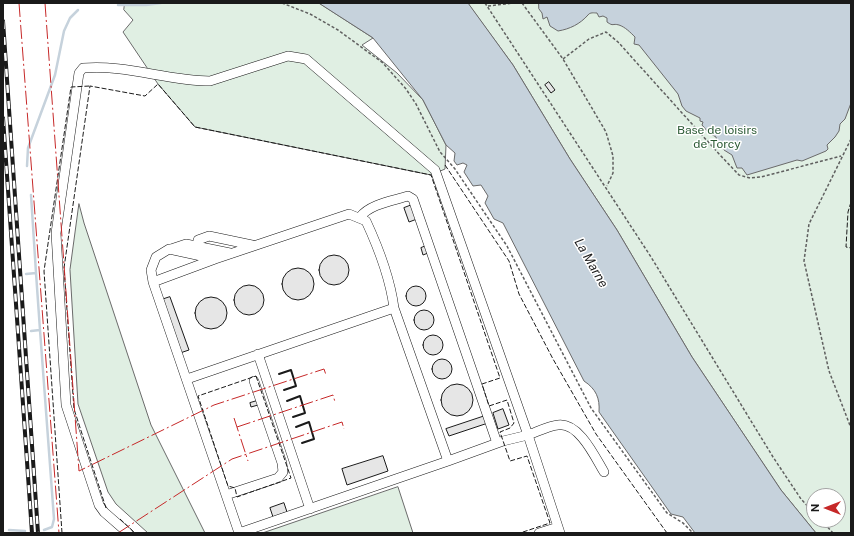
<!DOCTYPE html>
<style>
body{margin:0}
#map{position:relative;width:854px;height:536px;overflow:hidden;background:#fff;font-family:"Public Sans",sans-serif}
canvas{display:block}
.frame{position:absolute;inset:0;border:4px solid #1a1a1a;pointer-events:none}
.north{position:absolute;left:806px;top:488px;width:40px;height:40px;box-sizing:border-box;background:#fff;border:1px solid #a3a3a3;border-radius:50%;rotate:270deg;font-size:11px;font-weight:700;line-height:16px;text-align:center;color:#1a1a1a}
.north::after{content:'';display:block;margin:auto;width:14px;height:18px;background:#c62828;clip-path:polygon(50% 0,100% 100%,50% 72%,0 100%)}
</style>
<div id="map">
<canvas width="854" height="536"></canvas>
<div class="frame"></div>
<div class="north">N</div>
</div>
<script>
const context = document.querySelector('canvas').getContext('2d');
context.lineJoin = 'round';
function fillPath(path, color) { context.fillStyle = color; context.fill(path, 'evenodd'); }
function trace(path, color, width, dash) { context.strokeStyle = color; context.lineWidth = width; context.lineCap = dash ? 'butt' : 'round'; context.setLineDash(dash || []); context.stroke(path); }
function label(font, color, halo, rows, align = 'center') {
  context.font = font + ' "Public Sans",sans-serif'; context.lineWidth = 3; context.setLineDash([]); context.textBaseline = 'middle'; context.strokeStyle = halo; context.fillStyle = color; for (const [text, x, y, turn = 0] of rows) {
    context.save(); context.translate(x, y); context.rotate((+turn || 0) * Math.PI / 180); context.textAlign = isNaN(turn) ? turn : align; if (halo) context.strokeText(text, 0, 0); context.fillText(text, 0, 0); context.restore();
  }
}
const green = new Path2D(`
 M125,3H319L373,38L362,45L397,73L423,100L446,145L445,169L431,175L195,127L158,84L123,32L133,20L124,10Z
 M468,3H851V533H816L781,490L692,357L617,230L570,159L513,65ZM814,496H838V520H814Z
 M79,204L84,223L151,425L205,533H148L116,504L108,492L78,404L70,270Z
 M398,487L413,533H261H262Z`);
fillPath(green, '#e0efe3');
trace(green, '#6a6a6a', 1);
const water = new Path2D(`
 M319,3H468L513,65L570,159L617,230L692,357L781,490L816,533H695L683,517L671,514L599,412C600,398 596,389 584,381L503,223L494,219L485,203L488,196L481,185L473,186L464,172L467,165L463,163L457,165L454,161L455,153L446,145L423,100L373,38Z
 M539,3H851V103L845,119L840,124L839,131L835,137L827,145L828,149L826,151L802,161L797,160L747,175L742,168H737L732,155L724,150L723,144L717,142L716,137L709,133L702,125L703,122L700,121V118L686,111L682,106L678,94L639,45L634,44L635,37C630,32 625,27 619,25C612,23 614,27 607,22V18L603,16L599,17L597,13C594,13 590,12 588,15C580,24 570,29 558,31L550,26L547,17L543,19L542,13L539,9Z`);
fillPath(water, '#c6d2dc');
trace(water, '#6a6a6a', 1);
trace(new Path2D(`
 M118,5H146L161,3
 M27,166L28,148L55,75L64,31L70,18L78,10
 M26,274L36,273L31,195
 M40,330L54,519L52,527L44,530
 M31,331L40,330L36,273
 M9,530L25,531`), '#c6d2dc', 2.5);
const building = new Path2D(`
 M549,82L555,90L551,93L545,85Z
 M412,205L417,219L409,222L404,208Z
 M426,246L428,253L423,255L421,248Z
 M319 270a15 15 0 1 1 30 0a15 15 0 1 1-30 0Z
 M282 284a16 16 0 1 1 32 0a16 16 0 1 1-32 0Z
 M234 300a15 15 0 1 1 30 0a15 15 0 1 1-30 0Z
 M406 296a10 10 0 1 1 20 0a10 10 0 1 1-20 0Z
 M170,297L189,350L180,353L161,300Z
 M195 313a16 16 0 1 1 32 0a16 16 0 1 1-32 0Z
 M414 320a10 10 0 1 1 20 0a10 10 0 1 1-20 0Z
 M423 345a10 10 0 1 1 20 0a10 10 0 1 1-20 0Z
 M432 369a10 10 0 1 1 20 0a10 10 0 1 1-20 0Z
 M441 400a16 16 0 1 1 32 0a16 16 0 1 1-32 0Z
 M257,401L258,405L251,407L250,403Z
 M503,409L509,425L498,429L493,413Z
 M485,416L488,423L449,436L446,429Z
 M383,456L388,471L347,485L342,469Z
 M284,503L287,512L273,517L270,508Z`);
fillPath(building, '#e6e6e6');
trace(building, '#1a1a1a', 1);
const minor = new Path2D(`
 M360,217C370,204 392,201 408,196L413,199L497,443
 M198,240L209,236L252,245
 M171,249L186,244L230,253
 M153,282L215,259
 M258,354L310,509
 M187,379L394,308C390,277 379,249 366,221L349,214L215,259L169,249L156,257L151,270L153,282L239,533
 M448,461L503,441L528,435L560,533
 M226,495L278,478L283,472L282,463L254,381
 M128,533L104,512L99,505L66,405L56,233L79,73L83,68C125,64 168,81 210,81L288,56L306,59L435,170L528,435C537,432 548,426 558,425C579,422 595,457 604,472
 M239,533L448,461L394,308
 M539,533L558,527`);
trace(minor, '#1a1a1a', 10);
trace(new Path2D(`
 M282,3L310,14L338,30L383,63L406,89L416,104L440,152L455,169L507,246L591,408L667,513L683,523L693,533
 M485,3L651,257L773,457L801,499L814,513
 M522,3L563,59L606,132L613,156V173L607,186
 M488,6L514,3
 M563,59L589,39L606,32L618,42L720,155L739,175L750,178L761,177L841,156
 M851,139L809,224L804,261L829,371L851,428
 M821,520L833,533`), '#5f5f5f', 1.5, [3, 2]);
trace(minor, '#fff', 9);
const rail = new Path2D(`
 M3,21L38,533
 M3,118L32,533`);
trace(rail, '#1a1a1a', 4);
trace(rail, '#fff', 2.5, [8]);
trace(new Path2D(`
 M445,165L509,261L519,294L553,359L596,434L667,533
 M851,202L848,212L846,247L851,248
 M256,376L291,478L237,497L235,488L228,486L198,396Z
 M106,508L74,409L64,268L90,86L145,96L158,84L195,127L431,175L500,378L482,384L489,406L507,400L514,423L510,428L500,432L510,461L527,456L550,523L520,533
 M120,519L135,533
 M62,533L44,271L71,87L90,86`), '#1a1a1a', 1, [5, 2]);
trace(new Path2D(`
 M279,374L291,370L296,386L284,390
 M287,401L300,396L305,413L293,417
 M296,427L309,422L314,439L302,443`), '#1a1a1a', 2);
trace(new Path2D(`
 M19,3L59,533
 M45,3L79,471L214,405L324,369L326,375
 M234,418L248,461
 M237,427L333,395L335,402
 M118,533L232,459L342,422L344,429`), '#c62828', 1, [14, 3, 2, 3]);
label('12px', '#2b5a34', '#fff', [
 ["Base de loisirs",717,130],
 ["de Torcy",717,144]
]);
label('italic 13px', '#1a1a1a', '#fff', [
 ["La Marne",591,263,60]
]);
</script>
